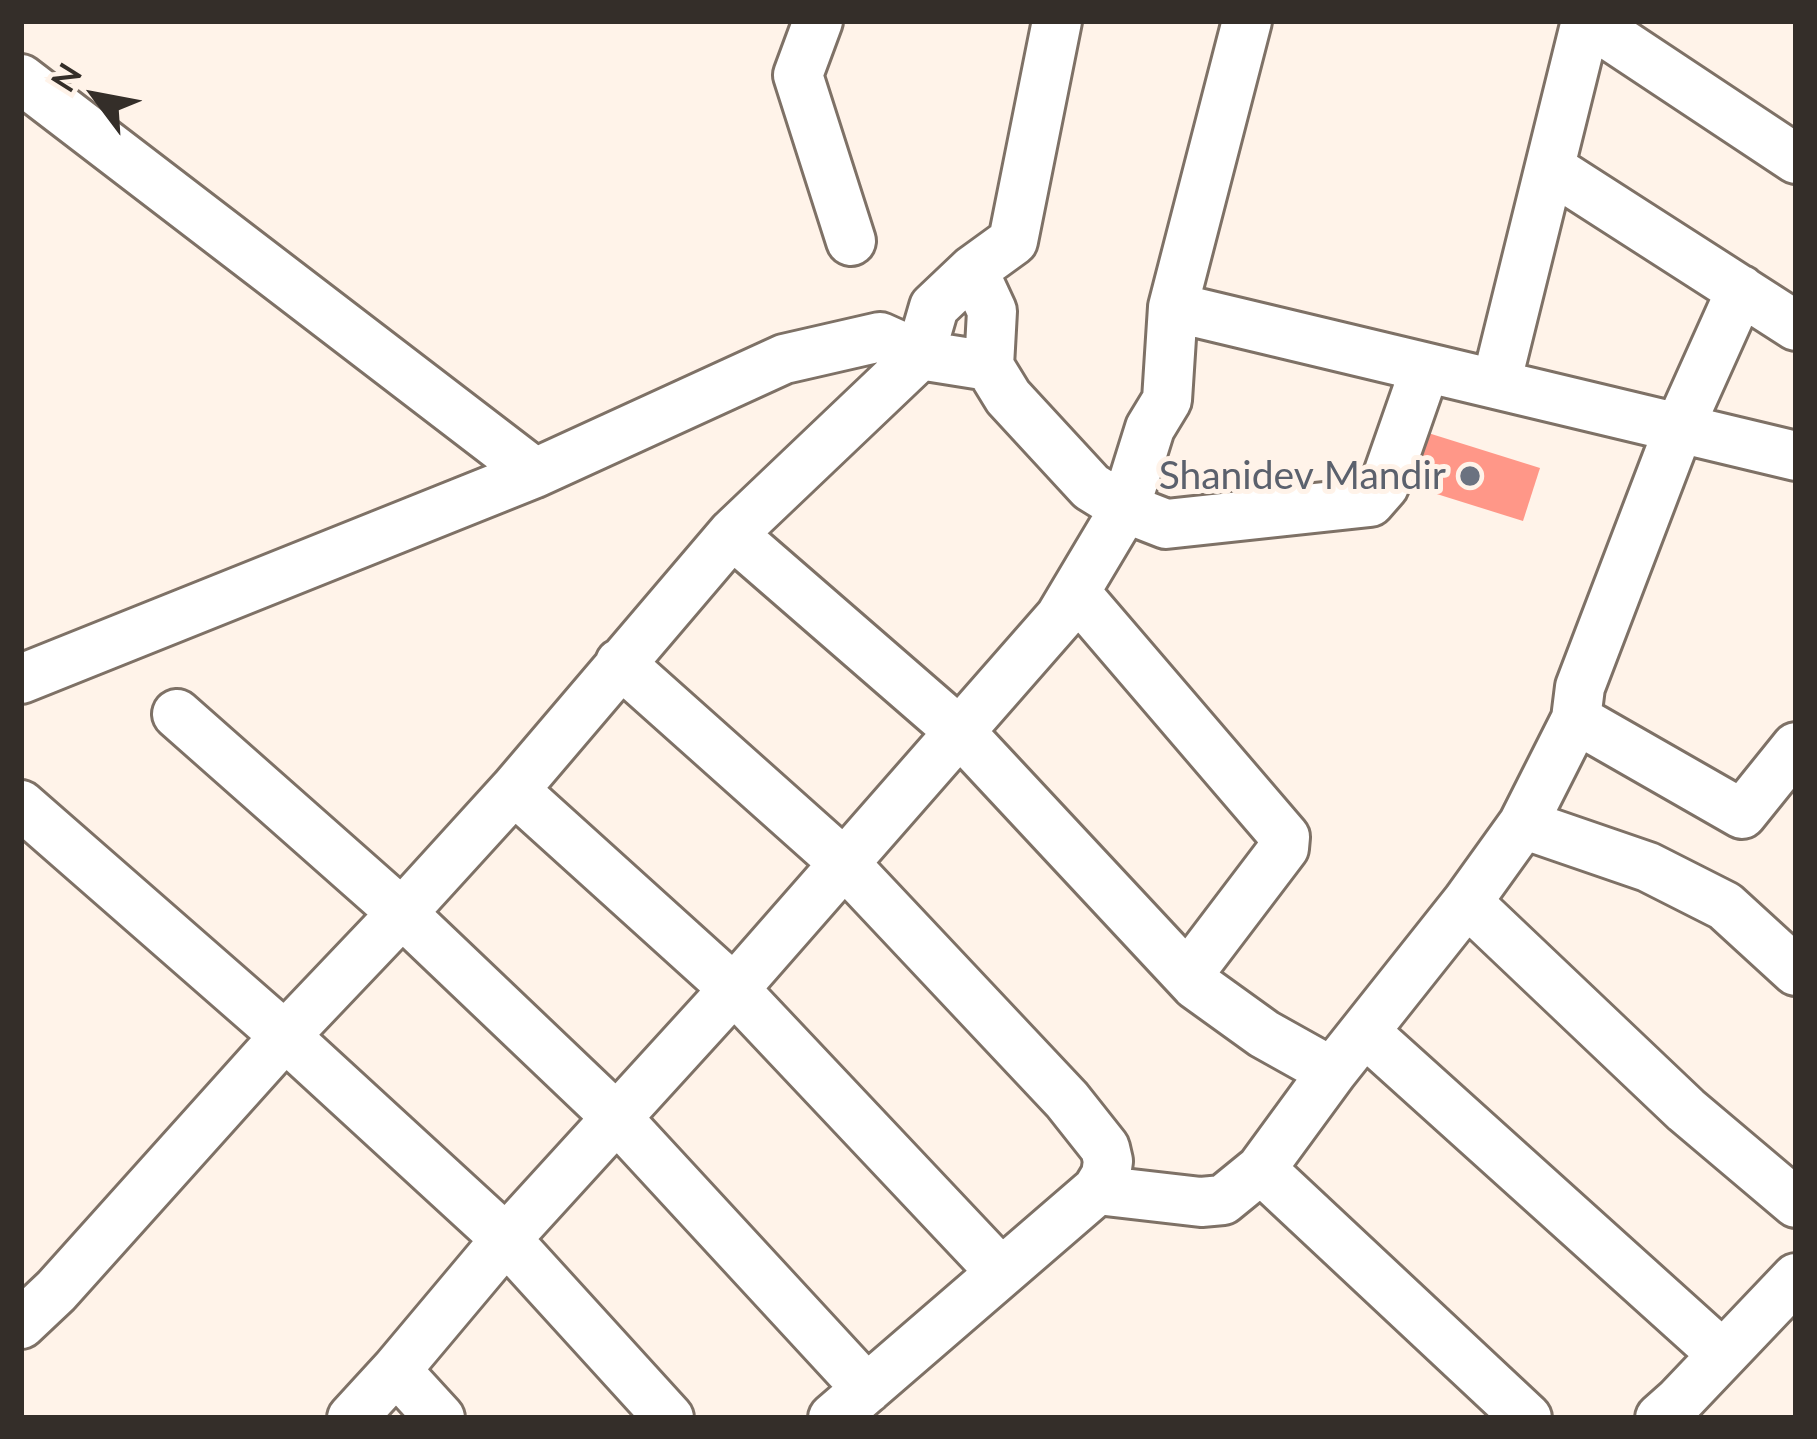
<!DOCTYPE html>
<style>
body{margin:0}
#map{position:relative;width:1817px;height:1439px;overflow:hidden;background:#fff3e9;font-family:Lato,sans-serif}
canvas{display:block}
.frame{position:absolute;inset:0;border:24px solid #342e29;pointer-events:none}
.north{position:absolute;left:36px;top:36px;width:120px;height:120px;-webkit-text-stroke:9px #fff3e9;paint-order:stroke;rotate:302deg;font-size:33px;font-weight:700;line-height:48px;text-align:center;color:#342e29}
.north::after{content:'';display:block;margin:auto;width:42px;height:54px;background:#342e29;clip-path:polygon(50% 0,100% 100%,50% 72%,0 100%)}
</style>
<div id="map">
<canvas width="1817" height="1439"></canvas>
<div class="frame"></div>
<div class="north">N</div>
</div>
<script>
const context = document.querySelector('canvas').getContext('2d');
context.lineJoin = 'round';
function fillPath(path, color) { context.fillStyle = color; context.fill(path, 'evenodd'); }
function trace(path, color, width, dash) { context.strokeStyle = color; context.lineWidth = width; context.lineCap = dash ? 'butt' : 'round'; context.setLineDash(dash || []); context.stroke(path); }
function label(font, color, halo, rows, align = 'center') {
  context.font = font + ' Lato,sans-serif'; context.lineWidth = 10; context.setLineDash([]); context.textBaseline = 'middle'; context.strokeStyle = halo; context.fillStyle = color; for (const [text, x, y, turn = 0] of rows) {
    context.save(); context.translate(x, y); context.rotate((+turn || 0) * Math.PI / 180); context.textAlign = isNaN(turn) ? turn : align; if (halo) context.strokeText(text, 0, 0); context.fillText(text, 0, 0); context.restore();
  }
}
fillPath(new Path2D(`
 M1425,432L1540,468L1523,521L1408,485Z`), '#ff9788');
const minor = new Path2D(`
 M818,21L798,75L851,241
 M1247,21L1173,307L1796,456
 M1588,21L1796,159
 M21,79L535,473
 M1550,168L1796,326
 M973,270L992,311L989,366L1008,397L1091,487L1125,508L1166,524L1370,502L1384,486L1425,369
 M1496,384L1586,21
 M732,534L961,733L1196,985
 M1075,592L1285,837L1284,848L1199,960L1193,972L1196,985L1264,1034L1332,1072
 M620,663L844,863L1067,1100L1105,1148L1108,1161L1106,1175L1097,1190L833,1418
 M21,679L535,473L784,359L880,337L920,355L989,366
 M177,714L402,913L615,1116L867,1389
 M1576,719L1742,814L1796,747
 M514,790L734,989L1000,1271
 M21,805L285,1036L506,1239L669,1418
 M1523,824L1648,867L1725,906L1796,971
 M1467,902L1686,1110L1796,1203
 M1366,1033L1722,1354
 M1261,1169L1527,1418
 M1097,1190L1201,1202L1223,1200L1261,1169L1332,1072L1467,902L1523,824L1576,719L1580,687L1679,428L1741,290
 M21,1324L56,1291L285,1036L402,913L514,790L732,534L920,355L934,307L973,270L1013,241L1057,21
 M396,1370L440,1418
 M352,1418L396,1370L506,1239L734,989L1060,617L1125,508L1150,428L1167,400L1173,307
 M1660,1418L1678,1402L1796,1278`);
trace(minor, '#7e7166', 54);
trace(minor, '#fff', 48);
for (const [x, y, r, color] of [
 [1470,476,12,"#6b7280"]
]) { const dot = new Path2D(); dot.arc(x, y, r, 0, 2 * Math.PI); context.fillStyle = color; context.fill(dot); trace(dot, '#fff3e9', 4.5); }
label('39px', '#5b616d', '#fff3e9', [
 ["Shanidev Mandir",1446,476]
], 'right');
</script>
